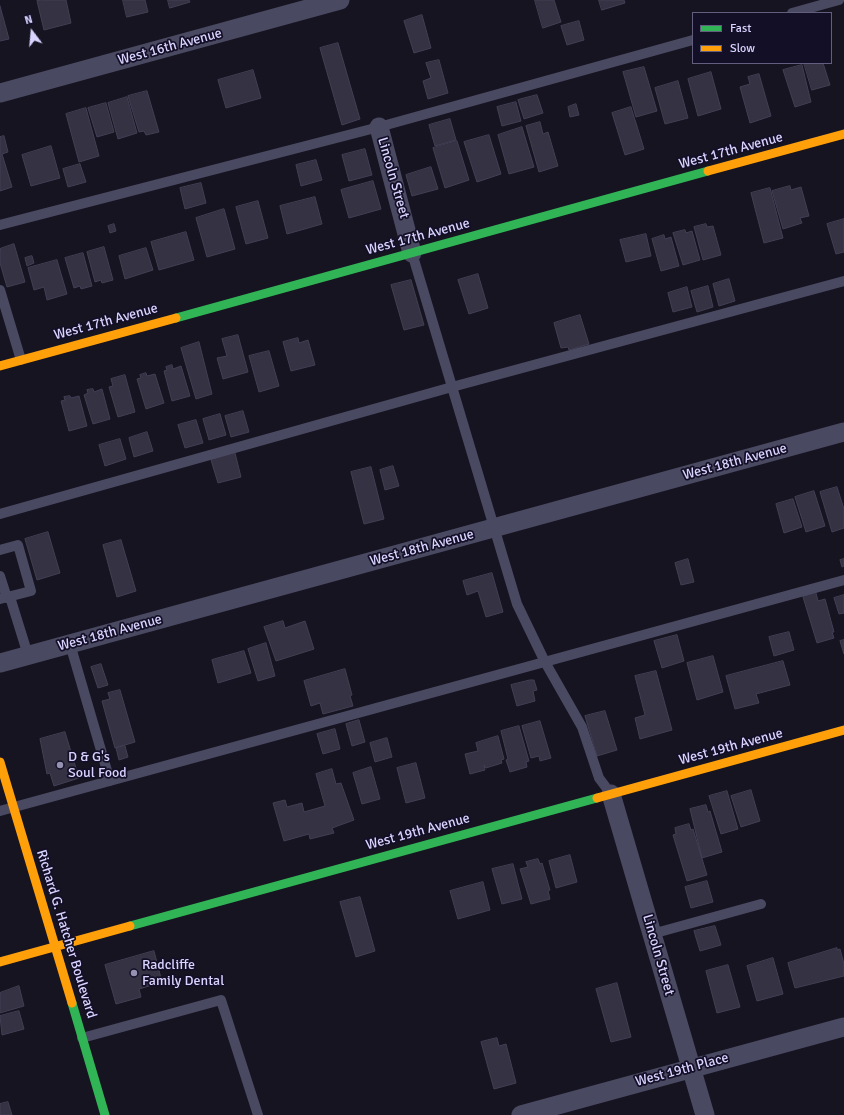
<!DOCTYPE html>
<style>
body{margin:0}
#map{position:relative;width:844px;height:1115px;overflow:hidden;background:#161421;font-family:Signika,sans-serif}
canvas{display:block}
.legend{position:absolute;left:692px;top:12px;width:140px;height:52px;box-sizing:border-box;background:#130f26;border:1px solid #625e7d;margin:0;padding:5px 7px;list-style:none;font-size:12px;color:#d9d4ff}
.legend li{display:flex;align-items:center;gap:8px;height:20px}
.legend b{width:20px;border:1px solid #625e7d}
.north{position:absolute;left:12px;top:12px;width:40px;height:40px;-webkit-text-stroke:3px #130f26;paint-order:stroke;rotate:344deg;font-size:11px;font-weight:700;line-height:16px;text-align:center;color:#d9d4ff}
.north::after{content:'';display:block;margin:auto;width:14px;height:18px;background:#d9d4ff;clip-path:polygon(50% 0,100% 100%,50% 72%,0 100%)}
</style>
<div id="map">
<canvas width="844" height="1115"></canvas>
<ul class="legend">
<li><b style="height:5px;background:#30b455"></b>Fast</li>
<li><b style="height:5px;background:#ff9f0a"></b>Slow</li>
</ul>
<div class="north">N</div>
</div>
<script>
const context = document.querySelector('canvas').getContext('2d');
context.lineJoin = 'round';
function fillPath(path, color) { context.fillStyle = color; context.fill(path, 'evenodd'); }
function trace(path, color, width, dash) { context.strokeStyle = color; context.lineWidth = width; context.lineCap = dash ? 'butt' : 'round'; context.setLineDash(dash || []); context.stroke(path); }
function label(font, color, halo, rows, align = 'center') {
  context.font = font + ' Signika,sans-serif'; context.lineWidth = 3.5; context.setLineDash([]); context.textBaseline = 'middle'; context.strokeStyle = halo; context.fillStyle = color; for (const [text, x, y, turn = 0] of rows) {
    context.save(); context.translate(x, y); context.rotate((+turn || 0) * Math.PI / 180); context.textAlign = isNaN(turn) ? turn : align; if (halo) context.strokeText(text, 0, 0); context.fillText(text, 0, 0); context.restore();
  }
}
const building = new Path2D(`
 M43,0H66L71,23L44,30L37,1Z
 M123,0H145L148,12L127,17Z
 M168,0H189L190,2L170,8Z
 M535,0H554L561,22L543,28Z
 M599,0H624L625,3L602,10Z
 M0,6L9,39L0,41Z
 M422,15L431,48L414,53L404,21Z
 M579,21L584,40L567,45L561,26Z
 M338,43L360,119L342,125L320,48Z
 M439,60L448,93L428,99L423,81L431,78L426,63Z
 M804,63H823L830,85L812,90Z
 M802,65L811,102L795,107L783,70Z
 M644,67L657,111L636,117L623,72Z
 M253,70L261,98L226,108L218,80Z
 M711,72L721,109L698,116L688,79Z
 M759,74L771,116L750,123L740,87L750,84L748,77Z
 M678,81L688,118L665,124L655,88Z
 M147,91L159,132L146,135L144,131L139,132L128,96Z
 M537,95L543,113L524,119L518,100Z
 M127,97L137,133L118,139L108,103Z
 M516,102L521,121L502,126L497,107Z
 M106,103L114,132L97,137L88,108Z
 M576,104L579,115L570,117L568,107Z
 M631,107L644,149L625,155L612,113Z
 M86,108L99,156L79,162L66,114Z
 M450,119L456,140L435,146L429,125Z
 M540,122L543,134L548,132L558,166L539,172L526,126Z
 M522,127L534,167L509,174L498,135Z
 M489,135L501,174L477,182L464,142Z
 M4,136L8,152L2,154L12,187L0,191V137Z
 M457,141L469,180L445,188L433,148Z
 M51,146L60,178L31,186L22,155Z
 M365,149L372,175L349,181L342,155Z
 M316,160L322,180L301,186L296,165Z
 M80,164L86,182L68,187L63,169Z
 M431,167L438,189L412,196L406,175Z
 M373,181L381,209L349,218L341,190Z
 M201,183L206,203L185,209L180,188Z
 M790,186L791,190L801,187L809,216L800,218L802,223L783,229L772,191Z
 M770,188L783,238L764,243L751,193Z
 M315,197L322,224L287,234L280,206Z
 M258,201L268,238L246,244L236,207Z
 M224,209L235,249L207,257L196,218Z
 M844,219V252L836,254L827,224Z
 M114,224L116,231L110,233L108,226Z
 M706,224L707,227L713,226L721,255L703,260L694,227Z
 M685,230L686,233L692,231L700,260L683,265L673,233Z
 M186,232L194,260L159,270L151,242Z
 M646,234L651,256L626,262L620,240Z
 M664,235L665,239L671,237L679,266L661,271L652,239Z
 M14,244L25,282L7,287L0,263V249Z
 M104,247L113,280L102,283L101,280L95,282L87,252Z
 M146,248L153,270L125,279L119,256Z
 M83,253L92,286L81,289L80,286L74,288L65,258Z
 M32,256L34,263L27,266L25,258Z
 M57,260L67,294L47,300L44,287L34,290L28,268Z
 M478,274L488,308L469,314L458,280Z
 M729,279L735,301L719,306L713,284Z
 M411,280L424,325L404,330L391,285Z
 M708,286L713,307L697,312L691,291Z
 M687,287L692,307L673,312L668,293Z
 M580,315L589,344L569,350L568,347L561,348L554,323Z
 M238,335L248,372L223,379L217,358L227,356L222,339Z
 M298,338L299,343L308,340L315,365L291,371L283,342Z
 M199,342L212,394L196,399L181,348Z
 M269,351L279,386L259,392L249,356Z
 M172,365L173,369L181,366L190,396L172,401L164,371L167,370L166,367Z
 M146,373L147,376L155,374L164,403L146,409L137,379L141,378L140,375Z
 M125,375L135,412L118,417L109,387L113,386L111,379Z
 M93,389L94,392L102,389L110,419L93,424L84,395L88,393L87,390Z
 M70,396L71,398L79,396L87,426L69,431L61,401L65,400L64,397Z
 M243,411L249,432L231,437L225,416Z
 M220,414L226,435L209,440L203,419Z
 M196,420L203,443L185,448L178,425Z
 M147,432L153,451L134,457L129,438Z
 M120,439L126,459L105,466L99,445Z
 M235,453L241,477L218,483L211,460Z
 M393,466L399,486L385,490L380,470Z
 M371,467L384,519L364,524L351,472Z
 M837,487L844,509V528L832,532L820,492Z
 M814,491L825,526L806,532L795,497Z
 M793,499L802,527L784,533L776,504Z
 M48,532L60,573L37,580L25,539Z
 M121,540L136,591L117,597L103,545Z
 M688,559L694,582L681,585L675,563Z
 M844,559V566L842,567L840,560Z
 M492,573L503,612L486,617L478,591L467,595L463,581Z
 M816,593L818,601L825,599L834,632H832L834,638L817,643L803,597Z
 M844,595V613L839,614L834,598Z
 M283,621L285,628L305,621L314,649L276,661L264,627Z
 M789,632L794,650L774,656L769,637Z
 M677,635L684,661L662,668L654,641Z
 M844,640V654L840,641Z
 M266,643L275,676L258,681L248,649Z
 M244,651L251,673L218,683L212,660Z
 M713,656L723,692L697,700L687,663Z
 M783,661L790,685L756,694L759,703L735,709L726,676Z
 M101,664L108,685L98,688L91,667Z
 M345,669L352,695L350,696L353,706L323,714L320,703L311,706L304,681Z
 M656,671L672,730L640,739L635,718L645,715L635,676Z
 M530,680H534L537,690L533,691L535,701L517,706L511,685Z
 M120,690L135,742L115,748L102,701L110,699L108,693Z
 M605,711L617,750L597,756L585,716Z
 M359,720L365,742L352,746L346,724Z
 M540,721L551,758L540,761L539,756L531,758L522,726Z
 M519,726L529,761L526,762L527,767L510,772L506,760L508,759L501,731Z
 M335,729L340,749L323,754L317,734Z
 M65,732L79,778L54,786L50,773L47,774L40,739Z
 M498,736L504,759L501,760L502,763L486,768L484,765L485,770L470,774L465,754L478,751L476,743Z
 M387,738L392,757L375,762L370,743Z
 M125,746L128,757L119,760L116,748Z
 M416,763L425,798L406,803L397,768Z
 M371,767L380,799L362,804L353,773Z
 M332,769L336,784L341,783L354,820L332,828L334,833L310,839L309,834L284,841L273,803L285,800L287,807L302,803L304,812L325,806L316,774Z
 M751,790L760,821L741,827L731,796Z
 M727,791L738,829L721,834L709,796Z
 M706,805L708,812L710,811L722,852L702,858L690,809Z
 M689,824L691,830L693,829L707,875L687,881L673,835L676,834L675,828Z
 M570,855L577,882L556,888L549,861Z
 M538,859L540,864L542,863L550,890L548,891L550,899L531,904L520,869L528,867L526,862Z
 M513,864L522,899L502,904L492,869Z
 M707,881L713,902L691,908L685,887Z
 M483,882L490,910L458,919L450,891Z
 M360,897L375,951L356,957L340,902Z
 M715,926L721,945L700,951L694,931Z
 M837,948V950L840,949L844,964V976L795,988L788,963Z
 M154,951L162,982L139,989L141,997L116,1004L105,965Z
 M773,958L783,994L757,1001L747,966Z
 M728,965L740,1007L717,1013L706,971Z
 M617,983L631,1037L611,1042L596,989Z
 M19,986L24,1006L0,1013V993Z
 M19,1011L24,1029L2,1035L0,1016Z
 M497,1038L499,1046L506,1044L516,1083L494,1089L481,1042Z
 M8,1102L12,1115H0V1104Z`);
fillPath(building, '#343243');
trace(building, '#433f54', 1);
trace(new Path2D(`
 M792,13L839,0
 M0,225L379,127L693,40
 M412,253L517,604L545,662L582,727L599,778L611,794
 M0,290L21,360
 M0,514L452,387L844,281
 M0,550L18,545L31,591L0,599
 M0,576L7,598
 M10,597L28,655
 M70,644L110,781
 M0,811L844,580
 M652,934L761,904
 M82,1038L221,1000L258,1115`), '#4a4962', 10);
trace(new Path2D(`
 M0,93L340,0
 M379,127L412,253
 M0,663L844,432
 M611,794L705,1115
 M521,1115L844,1027`), '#4a4962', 19);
trace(new Path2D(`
 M176,318L708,171
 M130,926L597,798
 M72,1003L105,1115`), '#30b455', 9);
trace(new Path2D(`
 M708,171L844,134
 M0,366L176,318
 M0,762L72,1003
 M597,798L844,730
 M0,962L130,926`), '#ff9f0a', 9);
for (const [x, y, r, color] of [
 [60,765,4,"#9591b1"],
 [134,973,4,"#9591b1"]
]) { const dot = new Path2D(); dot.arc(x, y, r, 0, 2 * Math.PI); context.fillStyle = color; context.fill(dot); trace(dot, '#130f26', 1.5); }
label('14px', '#d9d4ff', '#130f26', [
 ["West 16th Avenue",170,47,-15],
 ["West 17th Avenue",731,151,-15],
 ["Lincoln Street",393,178,74],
 ["West 17th Avenue",418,237,-15],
 ["West 17th Avenue",106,322,-15],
 ["West 18th Avenue",735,462,-15],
 ["West 18th Avenue",422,548,-15],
 ["West 18th Avenue",110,633,-15],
 ["West 19th Avenue",731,747,-15],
 ["West 19th Avenue",418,832,-15],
 ["Richard G. Hatcher Boulevard",66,934,73],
 ["Lincoln Street",658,955,74],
 ["West 19th Place",682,1070,-15]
]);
label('14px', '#d9d4ff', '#130f26', [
 ["D & G's",68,757],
 ["Soul Food",68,773],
 ["Radcliffe",142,965],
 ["Family Dental",142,981]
], 'left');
</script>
